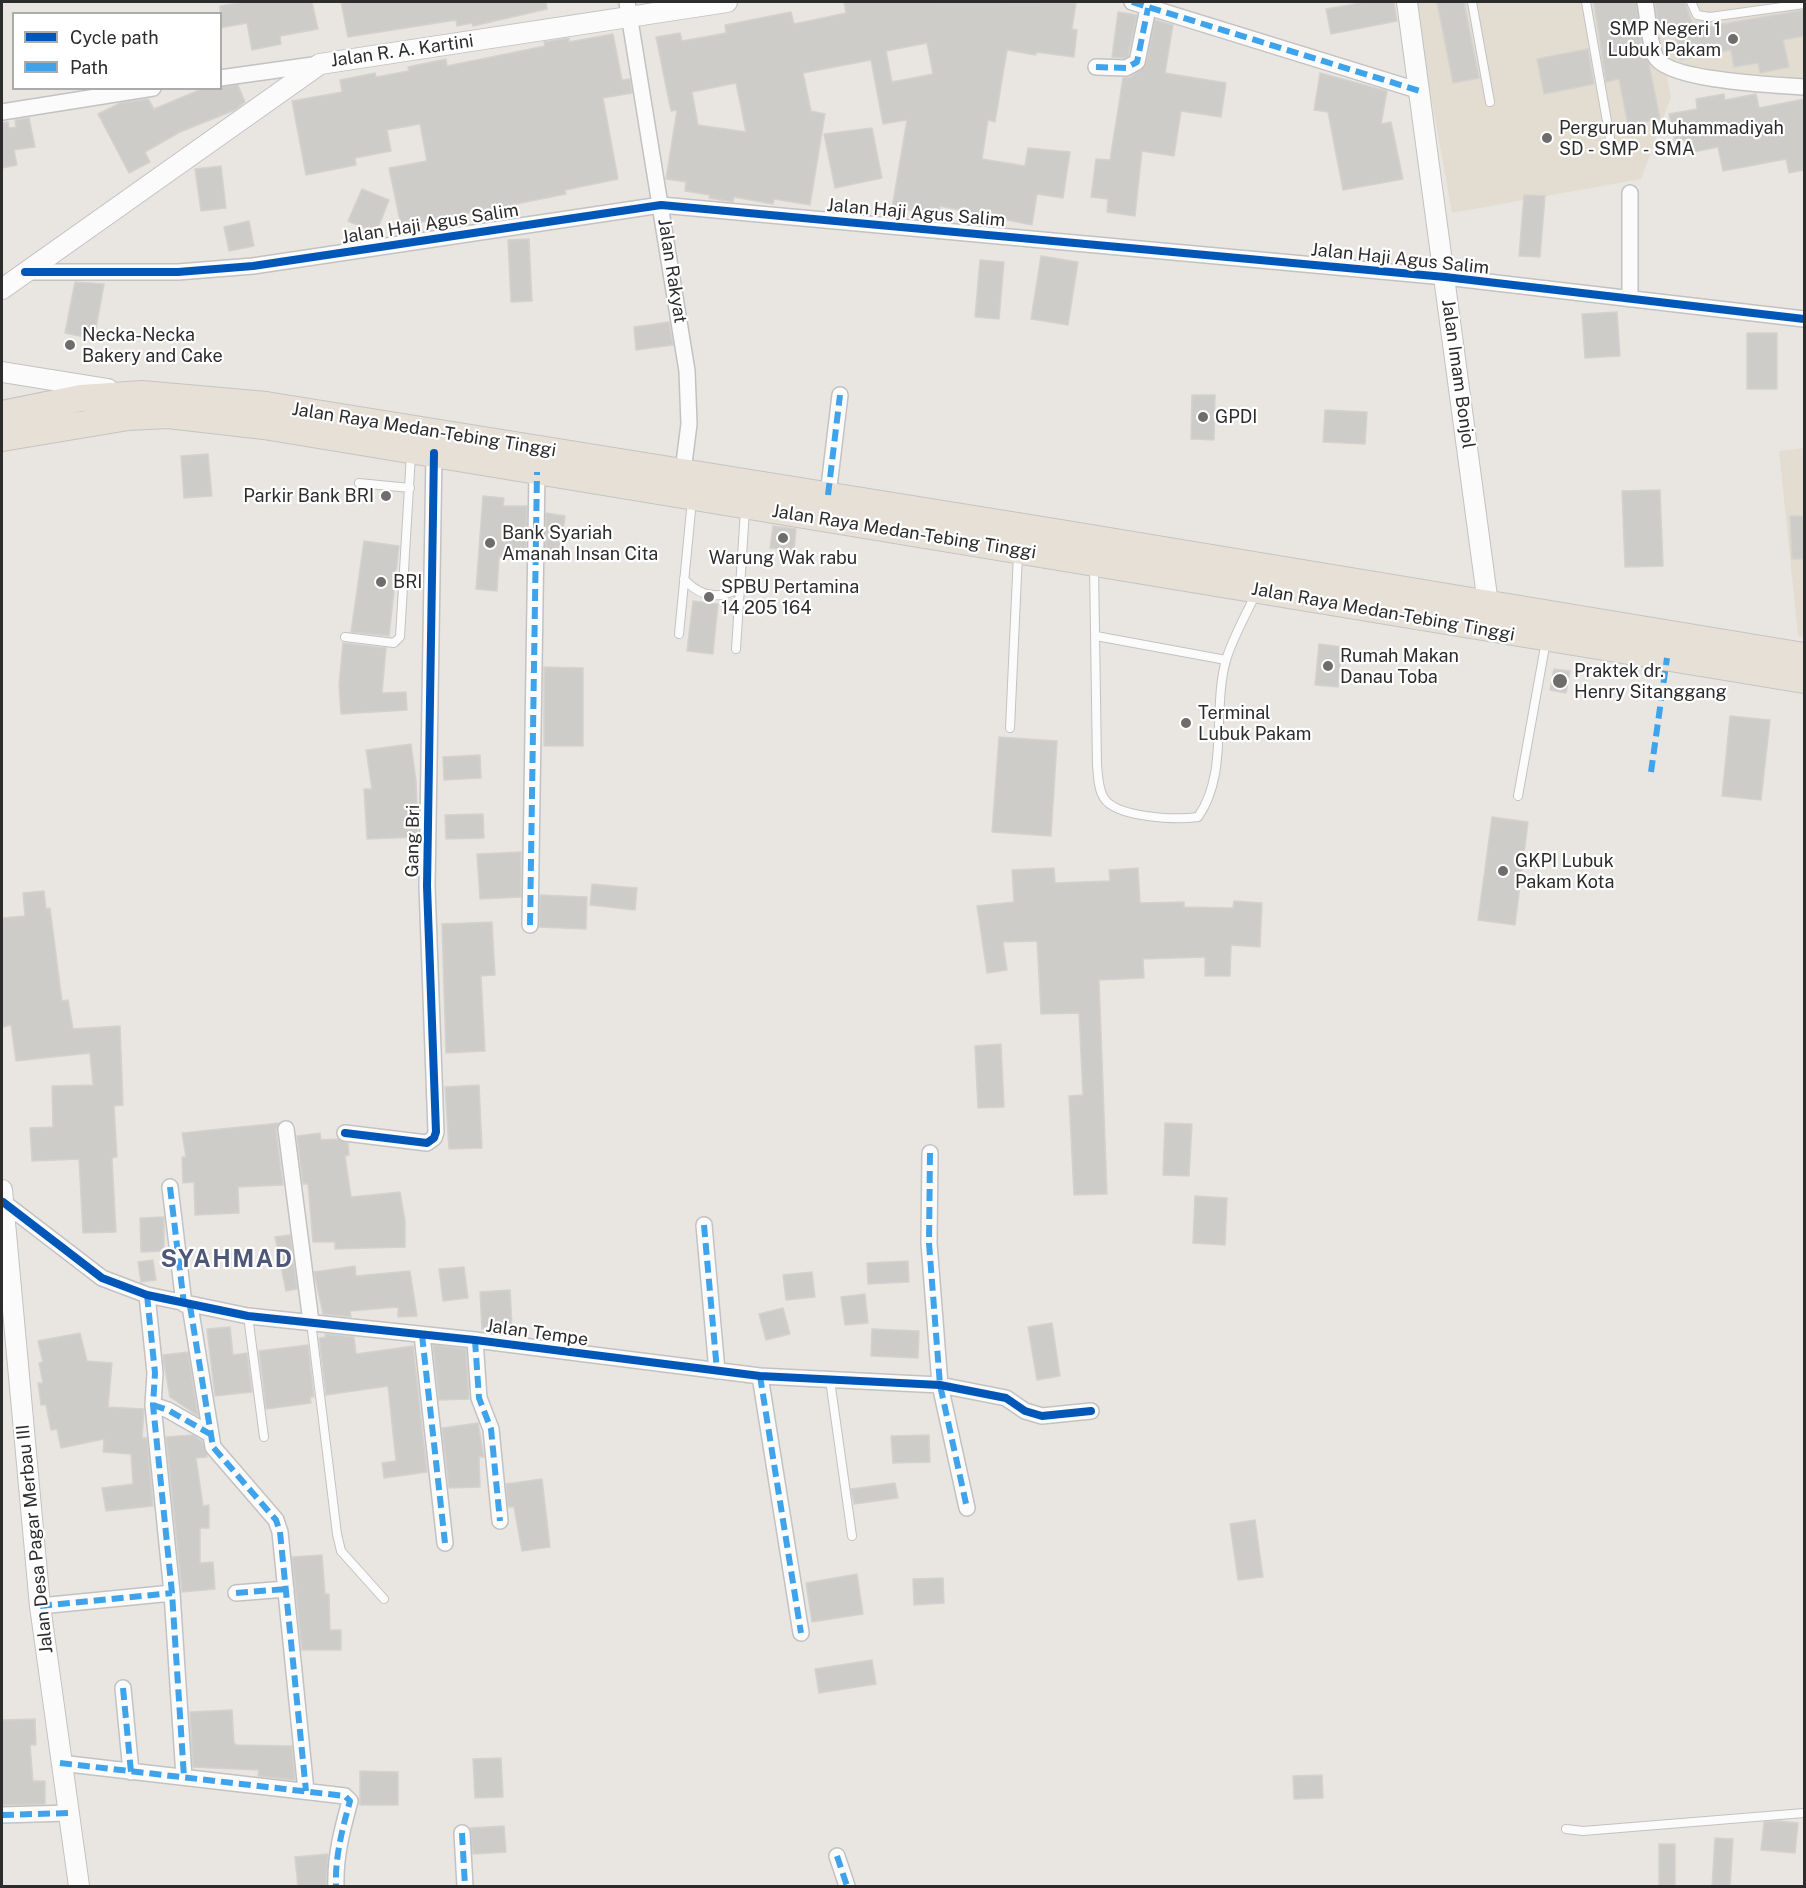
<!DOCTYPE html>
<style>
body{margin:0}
#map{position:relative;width:1806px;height:1888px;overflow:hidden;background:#e9e6e2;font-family:"Public Sans",sans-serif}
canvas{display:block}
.frame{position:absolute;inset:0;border:3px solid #2c2c2c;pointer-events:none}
.legend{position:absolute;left:12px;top:12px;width:210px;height:78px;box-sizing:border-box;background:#fff;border:2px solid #ababab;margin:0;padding:8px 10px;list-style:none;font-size:18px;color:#2c2c2c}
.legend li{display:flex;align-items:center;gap:12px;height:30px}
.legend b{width:30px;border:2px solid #ababab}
</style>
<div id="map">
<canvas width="1806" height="1888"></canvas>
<div class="frame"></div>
<ul class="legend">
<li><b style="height:8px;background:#0057b8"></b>Cycle path</li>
<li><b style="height:8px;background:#3ea3eb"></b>Path</li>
</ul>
</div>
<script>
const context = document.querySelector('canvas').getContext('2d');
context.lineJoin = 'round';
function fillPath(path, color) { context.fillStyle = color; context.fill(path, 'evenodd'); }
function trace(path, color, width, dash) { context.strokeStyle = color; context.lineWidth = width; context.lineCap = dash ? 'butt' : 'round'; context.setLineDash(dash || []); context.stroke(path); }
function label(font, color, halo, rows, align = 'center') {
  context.font = font + ' "Public Sans",sans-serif'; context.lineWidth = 4.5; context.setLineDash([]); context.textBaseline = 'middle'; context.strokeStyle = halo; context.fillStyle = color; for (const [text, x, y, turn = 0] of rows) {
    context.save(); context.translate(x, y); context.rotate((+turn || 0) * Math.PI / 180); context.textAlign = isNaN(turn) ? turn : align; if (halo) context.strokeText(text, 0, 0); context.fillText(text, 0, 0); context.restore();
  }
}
fillPath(new Path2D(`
 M1414,2H1804V90L1668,76L1666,71L1671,97L1641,179L1452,213Z
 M1804,448V637L1798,636L1779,451Z`), '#e3ddd1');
const building = new Path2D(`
 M245,2H312L318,29L280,36L281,44L252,50L247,23L220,28V6Z
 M341,2H546L547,9L473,26L472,23L457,26L456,20L348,37Z
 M844,2L1076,3L1072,29L1077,30L1074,57L1036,52V55L1007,50L995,122L988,120L982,159L1025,166L1028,148L1070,152L1063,198L1037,194L1032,225L940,206L939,213L892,208L907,120L883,124L871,60L803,73L811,111L825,114L810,205L774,199L773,204L734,197L733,202L709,198L710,195L685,191L686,182L666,179L677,110L671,111L656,37L680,33L682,41L726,33L725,25L791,12L794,24L846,13ZM927,43L933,74L892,82L886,51ZM736,83L746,132L698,125L692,92Z
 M1366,2H1394L1397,21L1331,34L1326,9Z
 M1437,2H1464L1479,78L1453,83Z
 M1594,2H1636L1642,45L1649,64L1660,119L1628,125L1619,79L1606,82Z
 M1655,2H1685L1694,29L1804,10V36L1783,40L1789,67L1760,73L1758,63L1734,67L1731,50L1680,60L1673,24L1658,26Z
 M1118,12L1137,15L1128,56L1124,58L1112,57Z
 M1155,20L1173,25L1165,73L1226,83L1221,117L1181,111L1174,156L1142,151L1135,216L1107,212L1108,199L1091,197L1096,159L1110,160L1123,78L1131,77L1145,67Z
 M613,34L622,80L630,79L632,93L603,98L618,179L565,190L566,194L511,205L512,211L485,216L484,210L401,226L389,168L427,161L420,124L387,130L391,151L355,158L356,165L306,175L292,101L342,92L340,80L375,73L376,77L409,71L408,67L446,59L447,66L545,46L544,42L569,38V42Z
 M1588,49L1594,84L1544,94L1537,59Z
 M1320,73L1387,91L1381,124L1391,122L1403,179L1343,190L1328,112L1314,110Z
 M238,85L245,102L235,110L180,132L145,152L150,162L129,173L98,114L120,103L148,99L154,109L204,88Z
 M1724,94L1725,100L1756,94L1759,108L1804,99V170L1789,173L1786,159L1723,171L1718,147L1694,152L1692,139L1675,142L1669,114L1697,109L1696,99Z
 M29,118L35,147L14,150L17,165L2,168V123L8,122L9,128L16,127L15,120Z
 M872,128L882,178L835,188L824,134Z
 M221,166L226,208L201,211L195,169Z
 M362,189L389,200L376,233L348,221Z
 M1524,195L1545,196L1540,257L1519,256Z
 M249,221L254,246L229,251L224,227Z
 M529,239L532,301L511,302L508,240Z
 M1041,256L1078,262L1068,325L1031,319Z
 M980,260L1004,262L999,319L975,317Z
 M75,282L104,284L94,339L65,333Z
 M1617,312L1620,356L1585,358L1582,314Z
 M669,322L673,345L636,350L634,327Z
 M1747,333H1777V389H1747Z
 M1192,395H1215L1214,440L1191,439Z
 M1325,410L1367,412L1365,444L1323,442Z
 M208,454L212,496L184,498L181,456Z
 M1660,490L1663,566L1625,567L1622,491Z
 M483,496L504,498L503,506H527L526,558L499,557L497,591L476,589Z
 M546,513L565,516L560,559L545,558Z
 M1790,516H1804V559H1792Z
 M773,526L796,529L794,551L770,548Z
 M364,541L399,546L389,636L351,632Z
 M693,601L718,604L713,654L687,651Z
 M343,643L386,648L382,693L406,692L407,710L341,714L339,685Z
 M1319,644L1342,647L1338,687L1315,685Z
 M544,667L583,668V746H544Z
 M1554,669L1570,671L1566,693L1550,690Z
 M1730,716L1770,720L1761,800L1722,796Z
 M999,737L1057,741L1051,836L992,832Z
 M411,744L416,781L418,837L367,839L364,789H372L366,750Z
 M480,755L481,778L444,780L443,757Z
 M483,814L484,838L446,839L445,815Z
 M1492,817L1528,822L1515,925L1478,920Z
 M521,852V897L480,899L477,854Z
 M1054,868L1055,883L1110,881L1109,870L1138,868L1140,903L1184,902V907L1233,908L1234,901L1262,903L1260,947L1231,945L1230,976H1205V957L1143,959L1144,978L1099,980L1107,1194L1074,1195L1069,1096L1083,1095L1079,1013L1041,1014L1037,941L1003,942L1007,970L987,973L977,906L1014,902L1012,870Z
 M592,884L637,888L635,910L590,905Z
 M44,891L46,909L50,908L62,1001L68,1000L73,1029L120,1026L123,1105L114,1106L117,1157L112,1158L116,1232L83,1233L79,1159L32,1161L30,1128L53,1127L52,1086L93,1085L90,1053L16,1061L11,1025L2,1027V918L25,916L23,893Z
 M540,895L587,897L586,929L539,927Z
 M492,922L495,975L481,976L485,1051L446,1053L442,924Z
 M1001,1044L1004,1107L978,1108L975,1046Z
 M479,1085L482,1148L449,1149L445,1087Z
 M279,1123L276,1130L283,1185L238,1187L239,1213L195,1215L194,1182L183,1183L182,1157H186L182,1133Z
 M1165,1123L1192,1124L1189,1176L1163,1175Z
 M320,1133L321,1140L338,1139L348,1143L349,1155L345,1156L351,1197L400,1192L405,1221V1247L335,1249V1242H313L308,1184H303L297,1136Z
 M1195,1196L1227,1198L1225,1245L1193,1243Z
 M164,1217V1251L141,1252L140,1218Z
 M290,1235L297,1289L286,1291L275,1237Z
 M153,1260L156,1280L141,1282L138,1262Z
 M908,1261L909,1282L868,1284L867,1263Z
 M355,1266L356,1276L410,1271L417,1316L398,1317V1307L350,1311L351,1317L323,1314L314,1272Z
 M464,1267L468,1298L443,1301L439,1269Z
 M812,1272L815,1297L786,1300L783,1275Z
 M510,1290L512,1327L482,1329L480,1292Z
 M865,1294L868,1323L845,1325L841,1297Z
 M783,1308L790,1334L766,1340L759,1314Z
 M1052,1323L1060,1376L1037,1380L1028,1327Z
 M230,1327L233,1355L247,1353L252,1392L215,1396L207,1329Z
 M872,1329L919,1331L918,1358L871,1356Z
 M80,1333L87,1361L112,1363L108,1407L144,1409L142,1438H147L153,1506L106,1511L102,1488L133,1484L131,1454L103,1452L104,1439L61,1448L57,1429L51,1430L46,1405H41L38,1383H43L39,1363L43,1362L38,1341Z
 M325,1334L354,1337L356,1354L413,1346L427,1472L384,1478L382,1463L396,1461L388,1386L326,1395L319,1338L326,1337Z
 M308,1345L314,1397H310L311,1403L266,1409L259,1351Z
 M433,1345L466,1349L469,1399L439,1400Z
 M188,1352L198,1416L170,1397L164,1364L163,1355Z
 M478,1423L484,1457H479L480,1487L449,1488L442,1428Z
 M193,1435L202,1441L207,1455V1457L196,1458L203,1506L209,1505V1528H200V1563L213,1562L215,1589L182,1592L166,1437Z
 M929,1435L930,1462L893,1463L891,1436Z
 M542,1479L550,1547L522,1551L514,1507H508L506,1484Z
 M895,1483L898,1498L854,1504L851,1489Z
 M1255,1520L1263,1577L1238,1580L1230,1524Z
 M322,1555L325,1594H329L330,1630H341V1650H302L292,1557Z
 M857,1574L863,1614L812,1622L806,1583Z
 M943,1578L944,1603L914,1605L913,1579Z
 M872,1660L876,1684L819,1693L815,1669Z
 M232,1710L234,1743L237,1745L292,1746L295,1780L258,1776L259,1770L193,1767L190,1712Z
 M35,1719L36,1745H30L33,1781H45V1804L2,1805V1720Z
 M501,1758L503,1797L475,1798L473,1759Z
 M360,1771L398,1772V1805H360Z
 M1322,1775L1323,1798L1294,1799L1293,1776Z
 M1778,1821L1798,1823L1795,1853L1761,1850L1764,1822Z
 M504,1826L506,1852L473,1854L470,1828Z
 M1715,1838L1733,1839L1730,1887H1712Z
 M1659,1844H1675V1887H1659Z
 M328,1854L326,1887H298L295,1857Z`);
fillPath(building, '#ceccc9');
trace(building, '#d4d2ce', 1.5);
const service = new Path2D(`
 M1472,2L1490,102
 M1586,2L1611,144
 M1691,2L1697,15L1710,17L1804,4
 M359,483L410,488
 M1094,566L1097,765C1098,775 1098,789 1104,798C1116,818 1178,820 1198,817C1229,773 1212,710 1226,660C1233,637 1246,615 1256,593
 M684,579C700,597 719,600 740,588
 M679,634L692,500
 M1096,636L1226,660
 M345,637L394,643L400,637L411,454
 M736,649L745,510
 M1010,728L1018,554
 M1518,796L1546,641
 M248,1316L264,1437
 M311,1322L337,1534L341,1551L384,1599
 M830,1380L852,1536
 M1566,1829L1583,1831L1804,1813`);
const minor = new Path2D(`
 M627,2L687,371L689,424L683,471
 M1132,2L1420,91
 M1645,2C1648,18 1649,40 1655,56C1666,81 1777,85 1804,87
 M1096,67L1126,68L1137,62L1148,8
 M220,78L320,64
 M2,112L153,88
 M1630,193V299
 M25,272H178L253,266L661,205L1445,277L1804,319
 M828,495L840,395
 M530,925L537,472
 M286,1129L311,1322
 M345,1133L427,1143L434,1138L436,1132L427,886L434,453
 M930,1153L929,1243L940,1385L967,1508
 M170,1187L184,1304
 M3,1202L102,1278L147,1295L248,1316L475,1340L760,1376L940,1385L1006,1398L1025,1411L1042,1416L1091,1411
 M704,1225L717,1371
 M147,1295L155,1373L153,1405L172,1593L184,1777
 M190,1306L213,1447L276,1520L280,1532L306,1791
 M422,1335L445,1543
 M475,1340L479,1398L491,1429L500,1521
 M760,1376L801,1633
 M153,1405L168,1410L210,1434
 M236,1593L286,1589
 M40,1606L172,1593
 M123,1688L131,1772
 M60,1763L345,1796L350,1801C342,1830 335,1857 336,1886
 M2,1815L69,1813
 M462,1833L465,1886
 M837,1856L847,1886`);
const tertiary = new Path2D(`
 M1407,2L1488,604
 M2,289L320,64L727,2
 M2,372L108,389
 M2,1190L40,1606L79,1886`);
const trunk = new Path2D(`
 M2,414L81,398L142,394L266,405L1055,532L1804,656
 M2,438L128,417L168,415L264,426L1804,680`);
trace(service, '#c3c2c2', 10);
trace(minor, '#c3c2c2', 18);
trace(tertiary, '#c3c2c2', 22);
trace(trunk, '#c5c4c2', 28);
trace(service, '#fcfbfb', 8);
trace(minor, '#fcfbfb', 15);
trace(tertiary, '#fcfbfb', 20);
trace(trunk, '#e6e0d6', 26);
trace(new Path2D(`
 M1132,2L1420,91
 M1096,67L1126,68L1137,62L1148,8
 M828,495L840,395
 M1651,772L1667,658
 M530,925L537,472
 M930,1153L929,1243L940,1385L967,1508
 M170,1187L184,1304
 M704,1225L717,1371
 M147,1295L155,1373L153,1405L172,1593L184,1777
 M190,1306L213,1447L276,1520L280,1532L306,1791
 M422,1335L445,1543
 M475,1340L479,1398L491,1429L500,1521
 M760,1376L801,1633
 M153,1405L168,1410L210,1434
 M236,1593L286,1589
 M40,1606L172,1593
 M123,1688L131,1772
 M60,1763L345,1796L350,1801C342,1830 335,1857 336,1886
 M2,1815L69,1813
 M462,1833L465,1886
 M837,1856L847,1886`), '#3ea3eb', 6, [12, 6]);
trace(new Path2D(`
 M25,272H178L253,266L661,205L1445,277L1804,319
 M345,1133L427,1143L434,1138L436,1132L427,886L434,453
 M3,1202L102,1278L147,1295L248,1316L475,1340L760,1376L940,1385L1006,1398L1025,1411L1042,1416L1091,1411`), '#0057b8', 8);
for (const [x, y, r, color] of [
 [1733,39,6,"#6e6d6c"],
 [1547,138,6,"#6e6d6c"],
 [70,345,6,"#6e6d6c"],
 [1203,417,6,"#6e6d6c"],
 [386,496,6,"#6e6d6c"],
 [783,538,6,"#6e6d6c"],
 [490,543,6,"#6e6d6c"],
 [381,582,6,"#6e6d6c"],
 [709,597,6,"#6e6d6c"],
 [1328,666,6,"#6e6d6c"],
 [1560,681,8,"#6e6d6c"],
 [1186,723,6,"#6e6d6c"],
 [1503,871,6,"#6e6d6c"]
]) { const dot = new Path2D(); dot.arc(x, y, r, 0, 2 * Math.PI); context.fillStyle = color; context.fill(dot); trace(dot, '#fff', 2); }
label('18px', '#2c2c2c', '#fff', [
 ["SMP Negeri 1",1721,29,"right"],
 ["Lubuk Pakam",1721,50,"right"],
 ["Perguruan Muhammadiyah",1559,128],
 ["SD - SMP - SMA",1559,149],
 ["Necka-Necka",82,335],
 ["Bakery and Cake",82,356],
 ["GPDI",1215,417],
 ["Parkir Bank BRI",374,496,"right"],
 ["Bank Syariah",502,533],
 ["Amanah Insan Cita",502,554],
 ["Warung Wak rabu",783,558,"center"],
 ["BRI",393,582],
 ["SPBU Pertamina",721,587],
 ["14 205 164",721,608],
 ["Rumah Makan",1340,656],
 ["Danau Toba",1340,677],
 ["Praktek dr.",1574,671],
 ["Henry Sitanggang",1574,692],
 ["Terminal",1198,713],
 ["Lubuk Pakam",1198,734],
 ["GKPI Lubuk",1515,861],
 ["Pakam Kota",1515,882]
], 'left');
label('18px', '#2c2c2c', '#fff', [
 ["Jalan R. A. Kartini",402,51,-8],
 ["Jalan Haji Agus Salim",916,213,5],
 ["Jalan Haji Agus Salim",430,224,-9],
 ["Jalan Haji Agus Salim",1400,259,6],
 ["Jalan Rakyat",672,271,81],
 ["Jalan Imam Bonjol",1458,374,82],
 ["Jalan Raya Medan-Tebing Tinggi",424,430,9],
 ["Jalan Raya Medan-Tebing Tinggi",904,532,9],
 ["Jalan Raya Medan-Tebing Tinggi",1383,612,10],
 ["Gang Bri",413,841,-89],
 ["Jalan Tempe",537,1333,8],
 ["Jalan Desa Pagar Merbau III",35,1539,-96]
]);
context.letterSpacing = '1.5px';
label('bold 24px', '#4f5779', '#fff', [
 ["SYAHMAD",227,1260]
]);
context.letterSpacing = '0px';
</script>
